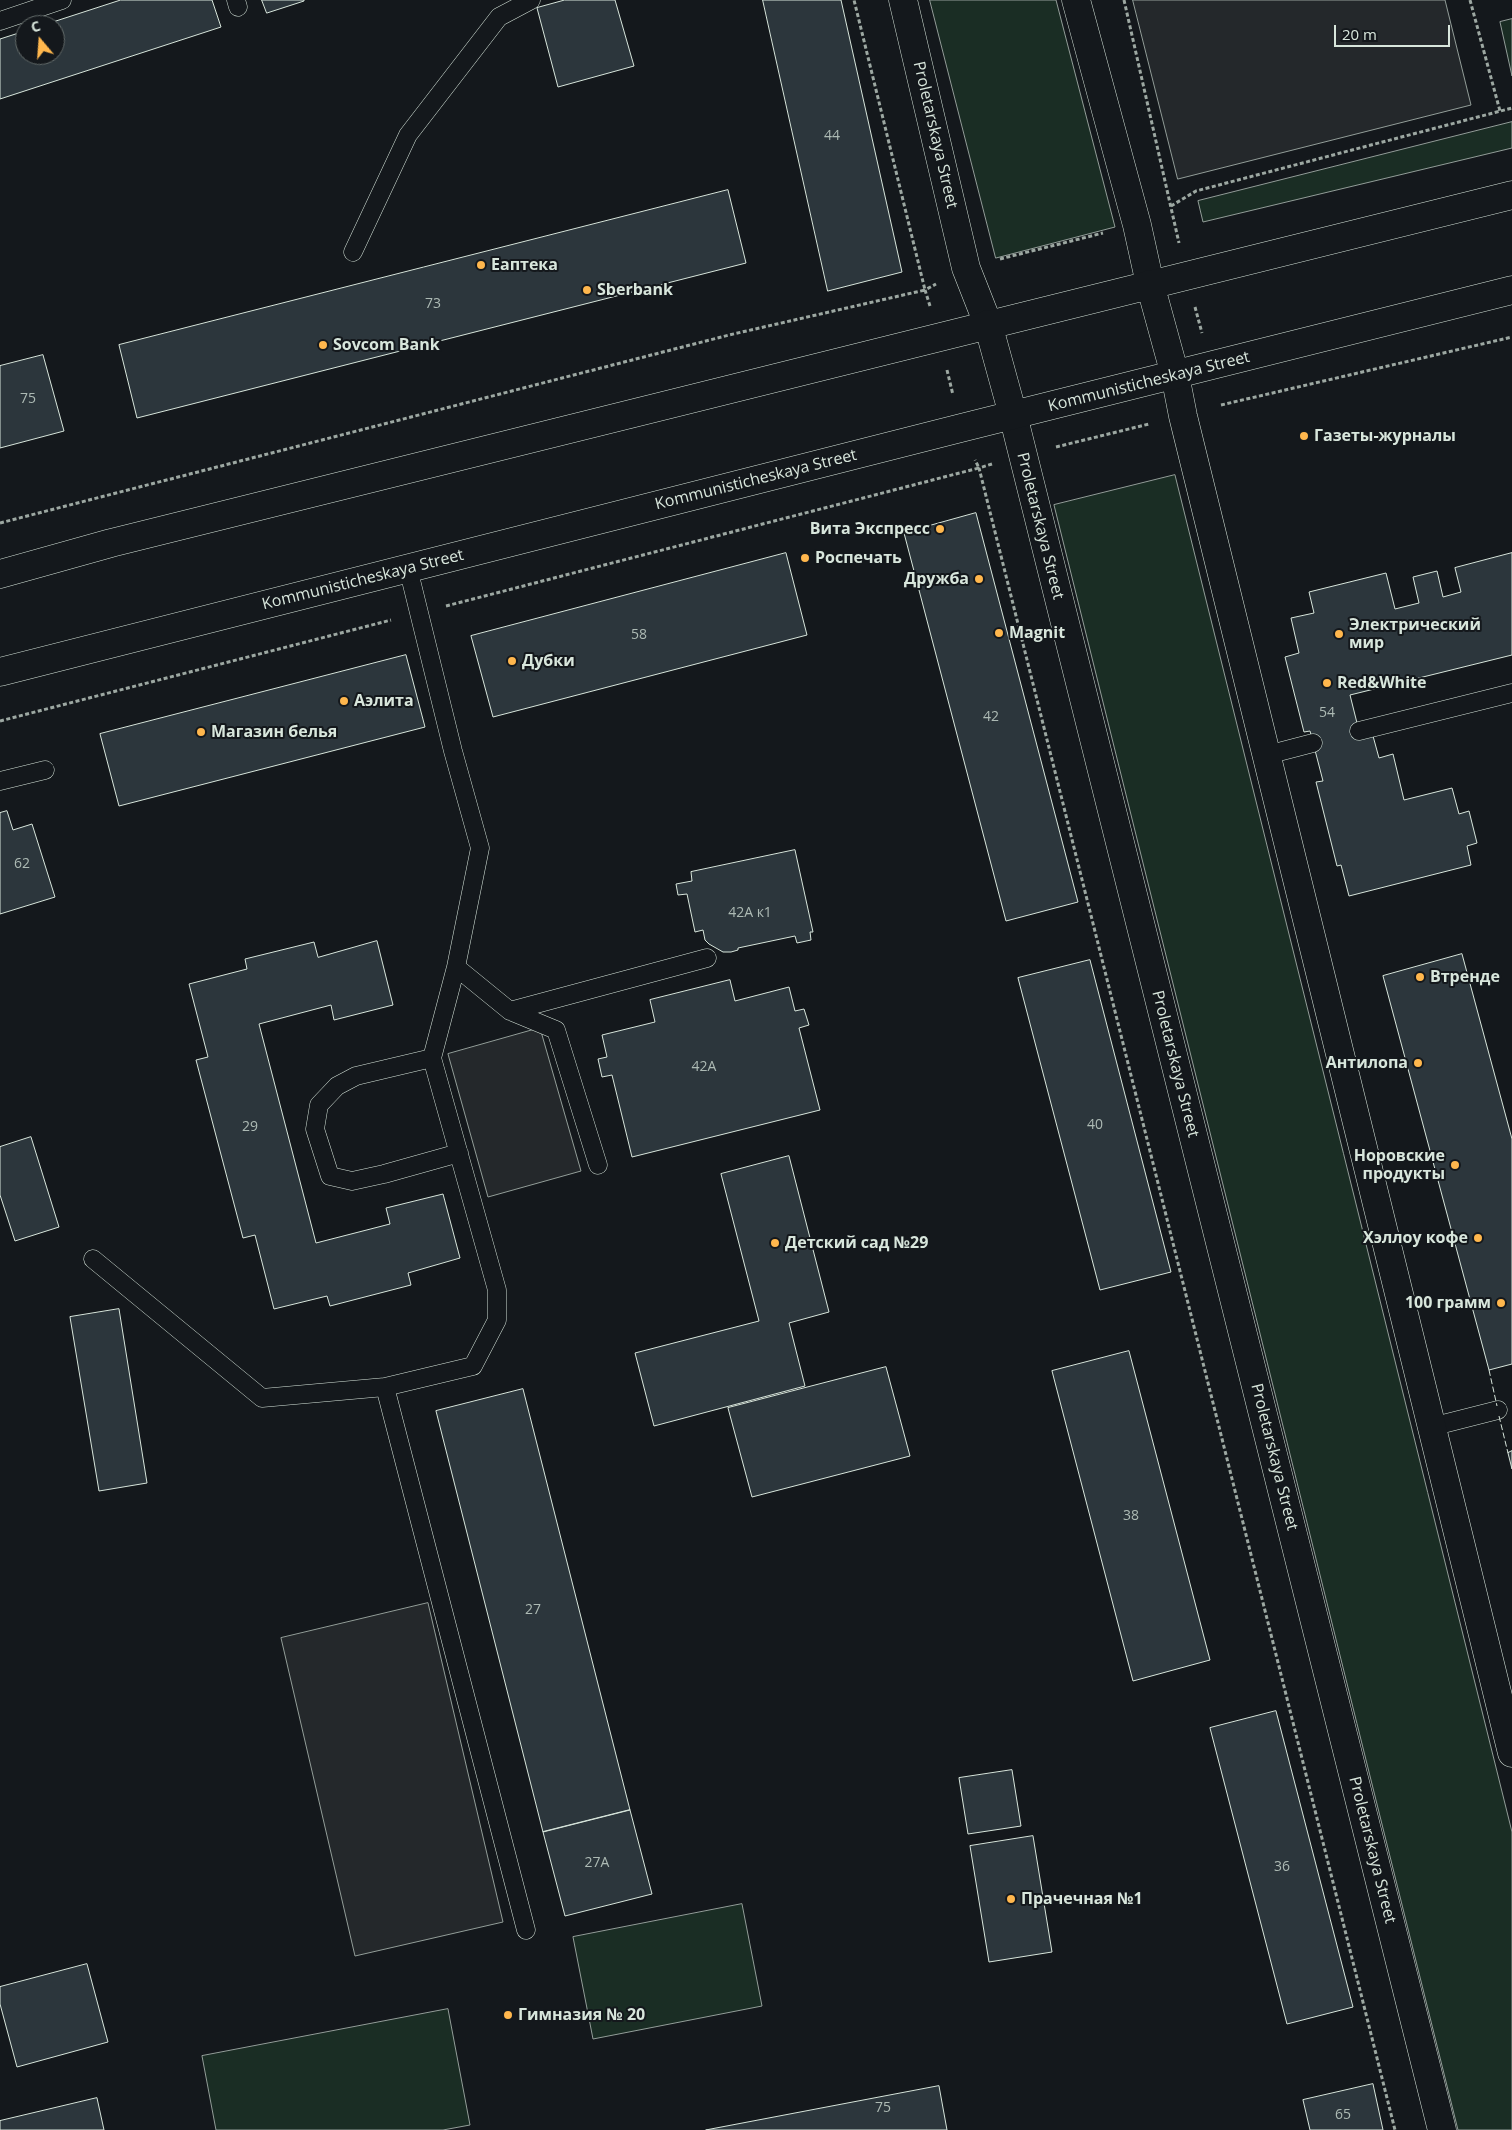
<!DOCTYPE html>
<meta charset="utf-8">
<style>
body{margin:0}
#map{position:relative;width:1512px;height:2130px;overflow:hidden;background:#14181c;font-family:"Open Sans",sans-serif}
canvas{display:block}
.north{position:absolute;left:15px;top:15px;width:50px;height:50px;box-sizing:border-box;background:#14181c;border:1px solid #626a69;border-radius:50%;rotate:342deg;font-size:14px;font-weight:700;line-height:20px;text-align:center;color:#d8e6dc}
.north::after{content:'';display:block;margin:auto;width:18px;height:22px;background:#ffb74d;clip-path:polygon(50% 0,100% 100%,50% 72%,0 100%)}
.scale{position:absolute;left:1334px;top:25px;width:116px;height:22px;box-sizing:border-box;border:2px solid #d8e6dc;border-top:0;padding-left:6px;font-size:15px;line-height:18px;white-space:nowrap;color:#d8e6dc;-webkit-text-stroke:4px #14181c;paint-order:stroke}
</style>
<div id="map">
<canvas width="1512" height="2130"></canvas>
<div class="north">С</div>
<div class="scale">20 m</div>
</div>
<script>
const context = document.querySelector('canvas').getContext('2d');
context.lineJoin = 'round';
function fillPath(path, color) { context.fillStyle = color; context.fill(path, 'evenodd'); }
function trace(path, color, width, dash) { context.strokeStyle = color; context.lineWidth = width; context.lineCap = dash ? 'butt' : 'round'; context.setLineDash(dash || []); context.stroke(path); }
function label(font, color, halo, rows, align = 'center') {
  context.font = font + ' "Open Sans",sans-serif'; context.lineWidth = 4; context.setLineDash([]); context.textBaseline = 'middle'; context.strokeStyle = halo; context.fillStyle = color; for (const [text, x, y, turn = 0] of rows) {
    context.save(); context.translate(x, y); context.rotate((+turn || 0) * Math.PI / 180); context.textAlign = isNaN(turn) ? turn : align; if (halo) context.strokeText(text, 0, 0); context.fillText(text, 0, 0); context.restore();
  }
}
const green = new Path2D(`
 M930,0H1056L1115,227L996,258Z
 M1512,19V76L1500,22Z
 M1512,122V148L1203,222L1198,201Z
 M1175,475L1512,1832V2130H1458L1054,505Z
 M742,1904L762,2006L593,2039L573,1937Z
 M448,2009L470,2125L443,2130H216L202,2056Z`);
fillPath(green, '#1a2d24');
trace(green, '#939e99', 1);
const parking = new Path2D(`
 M1133,0H1445L1471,105L1178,179Z
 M540,1028L581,1171L488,1197L448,1054Z
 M428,1603L503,1922L355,1956L281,1638Z`);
fillPath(parking, '#24282b');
trace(parking, '#939e99', 1);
const building = new Path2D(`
 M121,0H212L221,27L0,99V39L25,31V55H55V25H44Z
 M262,0H304V1L267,13Z
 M565,0H615L634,66L558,87L537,8Z
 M763,0H841L902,272L828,291Z
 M728,190L746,263L137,418L119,345Z
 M43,355L64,431L0,448V366Z
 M976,513L1078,902L1006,921L904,533Z
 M786,553L807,635L493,717L471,636Z
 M1512,553V655L1350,695L1359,731L1373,736L1379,758L1393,754L1404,800L1452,788L1459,814L1469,811L1477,843L1467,846L1471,865L1349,896L1341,865L1337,866L1316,782L1323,781L1310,731L1304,732L1285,657L1299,653L1291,618L1314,613L1309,592L1386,573L1395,609L1419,603L1413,577L1437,571L1443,597L1461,592L1455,568Z
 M406,655L425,727L119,806L100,734Z
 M7,811L13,830L32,824L55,897L0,914V813Z
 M795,850L813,932H810L811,940L797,943L795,936L738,948V950L731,952H723L709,944L705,940L703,930L695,932L687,894L678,895L676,884L692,881L691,872Z
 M377,941L393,1005L334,1020L331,1005L259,1024L316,1243L390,1224L386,1208L443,1194L460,1258L408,1273L411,1285L330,1306L327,1296L274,1309L255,1235L243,1238L196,1060L208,1057L189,984L247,969L245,959L314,942L318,957Z
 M1462,954L1512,1139V1364L1489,1370L1383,976Z
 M1090,960L1171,1272L1100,1290L1018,978Z
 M730,980L735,1001L789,987L795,1011L804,1009L809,1025L799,1028L820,1110L632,1157L612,1075L602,1077L598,1059L607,1057L602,1035L655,1022L650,1000Z
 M31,1137L59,1227L15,1241L0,1195V1147Z
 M789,1156L829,1312L789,1323L805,1386L654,1426L635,1353L759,1321L721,1174Z
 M119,1309L147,1483L99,1491L70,1317Z
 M1129,1351L1210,1660L1133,1681L1052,1371Z
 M886,1367L910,1456L752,1497L728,1408Z
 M523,1389L630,1810L543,1832L436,1411Z
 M1512,1451V1469L1508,1453Z
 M1276,1711L1353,2007L1287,2024L1210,1728Z
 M1012,1770L1021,1826L968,1834L959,1778Z
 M630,1810L652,1894L565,1916L543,1832Z
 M1033,1836L1052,1952L989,1962L970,1846Z
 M87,1964L108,2042L17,2067L0,2004V1987Z
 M1373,2084L1383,2130H1310L1303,2100Z
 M939,2086L947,2130H706Z
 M97,2098L104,2130H0V2121Z`);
fillPath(building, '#2c363c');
trace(building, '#d8e6dc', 1);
const service = new Path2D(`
 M236,0L238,7
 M0,21L62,0
 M353,252L408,135L499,17L531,0
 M1359,731L1512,693
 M1267,755L1313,743
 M0,781L45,770
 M456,967L510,1011L556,1030L598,1165
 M510,1011L707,958
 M432,1058L356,1076L337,1086L319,1105L315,1129L330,1176L352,1181L384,1174L459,1153
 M93,1259L262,1398L385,1387L526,1930
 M385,1387L473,1366L497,1320V1290L432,1058L456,967L480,848L453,751L408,568
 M1431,1427L1498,1410`);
const minor = new Path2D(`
 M903,0L966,268L988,324
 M1076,0L1137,225L1150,284
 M1175,375L1183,416L1512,1753
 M1013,415L1442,2130`);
const primary = new Path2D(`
 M1150,284L1175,375
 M988,324L1013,415
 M0,574L111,543L1512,195
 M0,672L961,428L1512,290`);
trace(service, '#d8e6dc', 19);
trace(minor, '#d8e6dc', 29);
trace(primary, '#d8e6dc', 29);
trace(new Path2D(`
 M1124,0L1179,243
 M1470,0L1500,111
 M1171,206L1196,191L1512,108
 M1000,259L1103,233
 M930,306L925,290L936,284
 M1195,307L1202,333
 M947,370L953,395
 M1221,405L1512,337
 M1056,447L1149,424
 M992,464L979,468L1395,2130
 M0,523L729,335L925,290L854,0
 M446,606L979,468L975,460
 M0,721L391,620`), '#9da8a2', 3, [4, 2.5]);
trace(service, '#14181c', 18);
trace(minor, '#14181c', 28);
trace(primary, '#14181c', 28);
trace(new Path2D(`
 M1489,1370L1497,1406
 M1499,1416L1508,1453`), '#d8e6dc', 1, [6, 2.5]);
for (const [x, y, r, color] of [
 [481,265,5,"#ffb74d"],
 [587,290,5,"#ffb74d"],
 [323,345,5,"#ffb74d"],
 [1304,436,5,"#ffb74d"],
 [940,529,5,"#ffb74d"],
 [805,558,5,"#ffb74d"],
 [979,579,5,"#ffb74d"],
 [999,633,5,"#ffb74d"],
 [1339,634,5,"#ffb74d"],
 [512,661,5,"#ffb74d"],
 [1327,683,5,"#ffb74d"],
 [344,701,5,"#ffb74d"],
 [201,732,5,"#ffb74d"],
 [1420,977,5,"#ffb74d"],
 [1418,1063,5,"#ffb74d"],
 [1455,1165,5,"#ffb74d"],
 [1478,1238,5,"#ffb74d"],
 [775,1243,5,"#ffb74d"],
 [1501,1303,5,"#ffb74d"],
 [1011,1899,5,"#ffb74d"],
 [508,2015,5,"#ffb74d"]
]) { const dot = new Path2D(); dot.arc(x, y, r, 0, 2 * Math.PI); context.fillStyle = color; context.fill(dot); trace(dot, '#14181c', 2); }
label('14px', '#adbab4', null, [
 ["44",832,136],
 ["73",433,304],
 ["75",28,399],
 ["58",639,635],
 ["54",1327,713],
 ["42",991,717],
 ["62",22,864],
 ["42А к1",750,913],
 ["42А",704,1067],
 ["40",1095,1125],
 ["29",250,1127],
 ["38",1131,1516],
 ["27",533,1610],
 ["27А",597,1863],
 ["36",1282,1867],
 ["75",883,2108],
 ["65",1343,2115]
]);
label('16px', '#d8e6dc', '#14181c', [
 ["Proletarskaya Street",935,135,77],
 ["Kommunisticheskaya Street",1149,382,-14],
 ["Kommunisticheskaya Street",756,480,-14],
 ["Proletarskaya Street",1040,526,76],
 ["Kommunisticheskaya Street",363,580,-14],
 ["Proletarskaya Street",1175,1064,76],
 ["Proletarskaya Street",1274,1457,76],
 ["Proletarskaya Street",1372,1850,76]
]);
label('bold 16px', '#d8e6dc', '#14181c', [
 ["Еаптека",491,265],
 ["Sberbank",597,290],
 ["Sovcom Bank",333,345],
 ["Газеты-журналы",1314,436],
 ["Вита Экспресс",930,529,"right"],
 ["Роспечать",815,558],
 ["Дружба",969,579,"right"],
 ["Электрический",1349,625],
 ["мир",1349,643],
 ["Magnit",1009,633],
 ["Дубки",522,661],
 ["Red&White",1337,683],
 ["Аэлита",354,701],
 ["Магазин белья",211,732],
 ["Втренде",1430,977],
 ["Антилопа",1408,1063,"right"],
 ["Норовские",1445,1156,"right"],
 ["продукты",1445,1174,"right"],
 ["Хэллоу кофе",1468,1238,"right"],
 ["Детский сад №29",785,1243],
 ["100 грамм",1491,1303,"right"],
 ["Прачечная №1",1021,1899],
 ["Гимназия № 20",518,2015]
], 'left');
</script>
